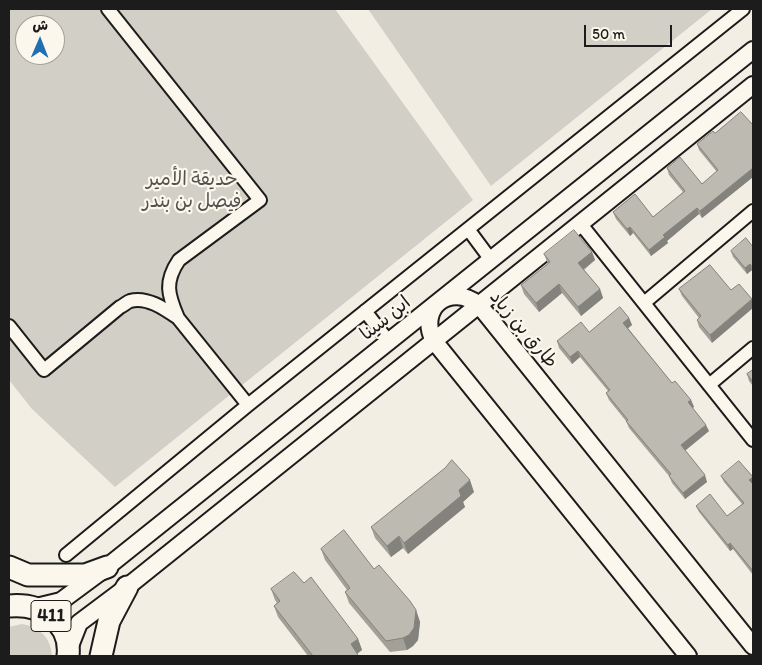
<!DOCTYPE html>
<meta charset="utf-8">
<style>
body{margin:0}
#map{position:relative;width:762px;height:665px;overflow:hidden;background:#f2eee4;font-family:Itim,"Playpen Sans Arabic",sans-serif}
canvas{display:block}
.frame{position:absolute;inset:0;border:10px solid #1c1c1c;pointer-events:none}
.north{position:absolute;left:15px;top:15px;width:50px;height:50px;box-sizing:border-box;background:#fbf7ec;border:1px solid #a29f99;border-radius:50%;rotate:1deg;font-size:14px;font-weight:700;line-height:20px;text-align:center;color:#1c1c1c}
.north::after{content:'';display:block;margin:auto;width:18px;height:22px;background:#1f6fb2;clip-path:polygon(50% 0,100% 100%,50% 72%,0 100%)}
.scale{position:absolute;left:584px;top:25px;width:88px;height:22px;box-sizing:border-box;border:2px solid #1c1c1c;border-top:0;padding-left:6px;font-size:15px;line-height:18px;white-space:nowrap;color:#1c1c1c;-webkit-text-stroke:4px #fbf7ec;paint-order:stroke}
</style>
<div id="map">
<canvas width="762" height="665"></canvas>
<div class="frame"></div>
<div class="north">ش</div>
<div class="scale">50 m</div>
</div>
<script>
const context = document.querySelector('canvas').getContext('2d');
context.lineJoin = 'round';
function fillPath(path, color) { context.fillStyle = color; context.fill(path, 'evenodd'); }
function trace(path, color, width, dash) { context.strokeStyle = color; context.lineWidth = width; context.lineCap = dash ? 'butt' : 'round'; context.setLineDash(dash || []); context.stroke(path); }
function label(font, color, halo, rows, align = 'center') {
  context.font = font + ' Itim,"Playpen Sans Arabic",sans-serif'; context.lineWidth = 4.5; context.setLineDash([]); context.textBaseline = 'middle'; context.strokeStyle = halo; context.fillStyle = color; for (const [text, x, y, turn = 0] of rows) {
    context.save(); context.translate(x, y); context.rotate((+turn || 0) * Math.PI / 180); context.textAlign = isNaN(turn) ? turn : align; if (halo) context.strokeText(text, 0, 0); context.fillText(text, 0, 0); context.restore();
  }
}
fillPath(new Path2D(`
 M9,9H335L473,200L115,487L32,409L9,380ZM25,25H55V55H25Z
 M368,9H712L491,186Z
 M22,624C40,627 51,638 52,656H9V627Z`), '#d2cfc6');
const minor = new Path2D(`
 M580,223L753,440
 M468,229L491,260
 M644,303L753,211
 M365,311L389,342
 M178,318L248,405
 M9,326L44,370L120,307C123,306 127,302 130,301C147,296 165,309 178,318C168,295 164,282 179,260L260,200L108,9
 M709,385L753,348
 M66,555L248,405L743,9`);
const tertiary = new Path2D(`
 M36,607L61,601L107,567L753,50
 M68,651L79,623L127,587L753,85
 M688,656L434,341C417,308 450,282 479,305L753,646`);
const primary = new Path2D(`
 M9,567L28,575H85L107,567
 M9,606C40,603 72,621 68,656
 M101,656L109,621L127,587`);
trace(minor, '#1c1c1c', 16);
trace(tertiary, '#1c1c1c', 20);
trace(primary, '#1c1c1c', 25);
trace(minor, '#fbf7ec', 12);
trace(tertiary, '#fbf7ec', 16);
trace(primary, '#fbf7ec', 21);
fillPath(new Path2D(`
 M753,125V177L702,218L699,214L667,241L668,243L651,256L633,233L630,236L616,219L613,212L653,217L683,192L669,175L667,168L702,184L717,172L699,150L697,144L715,133Z
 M753,247V272L752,270L747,274L733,257L731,251Z
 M592,252L595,260L584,270L600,289L603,298L581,316L562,293L539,312L524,294L521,285L548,264L544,254Z
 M710,265L712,343L699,327L697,320L699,318L682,296L679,289Z
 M629,318L632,325L628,328L672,383L691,400L694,407L692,408L709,431L685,451L707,482L685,499L672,483L669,476L629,428L626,421L609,400L606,393L608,391L580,357L572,364L559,348L557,341L589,332Z
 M753,370V386L749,381L747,374Z
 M721,476L753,477V575L733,549L730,551L699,512L696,506L727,516L742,504L724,482Z
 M474,492L463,502L465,507L408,554L403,548L391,557L375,538L371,527Z
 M321,549L374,569L416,610L420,622L418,640L413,646L407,650L390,652L349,603L345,592L347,590L325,560Z
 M304,583L358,639L362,650L357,654L358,656H308L278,617L274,606L277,603L275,600L271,589Z`), '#a3a098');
fillPath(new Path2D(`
 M753,168V177L702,218L700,211Z
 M697,208L699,214L667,241L668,243L651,256L649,250L663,235Z
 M630,227L633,233L630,236L627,229Z
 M592,252L595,260L581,271L578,263Z
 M750,264L752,270L747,274L745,268Z
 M559,284L562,293L539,312L536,303Z
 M600,289L603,298L581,316L578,307Z
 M752,299L753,302V308L712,343L710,335Z
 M629,318L632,325L626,330L623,323Z
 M578,351L580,357L572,364L570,357Z
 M691,400L694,407L691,409L688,402Z
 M706,425L709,431L683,452L681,445Z
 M705,475L707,482L685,499L683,493Z
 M753,477V485L749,480Z
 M470,480L474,492L463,502L465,507L408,554L404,543L459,490Z
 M399,536L403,548L391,557L387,546Z
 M730,543L733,549L730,551L728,545Z
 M416,610L420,622L418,640L413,646L407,650L403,638Z
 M358,639L362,650L355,655L351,644Z`), '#84827c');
const building = new Path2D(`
 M741,112L753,125V168L700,211L697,208L663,235L665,237L649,250L630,227L627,229L613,212L635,194L653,217L685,191L667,168L680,157L702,184L718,170L697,144L713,131L715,133Z
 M574,230L592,252L578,263L600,289L578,307L559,284L536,303L521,285L550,262L544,254Z
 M746,238L753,247V268L750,264L745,268L731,251Z
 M710,265L731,290L739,284L752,299L710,335L697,320L701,316L679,289Z
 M620,307L629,318L623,323L672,383L675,381L691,400L688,402L706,425L681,445L705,475L683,493L669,476L671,474L626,421L628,420L606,393L610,390L578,351L570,357L557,341L581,322L589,332Z
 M753,370V382L747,374Z
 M452,460L470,480L459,490L461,496L404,543L399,536L387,546L371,527L445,468Z
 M739,461L753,477L749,480L753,484V571L730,543L728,545L696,506L710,494L727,516L744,503L721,476Z
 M344,530L374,569L379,565L410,601L416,610L414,628L409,635L403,638L386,641L345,592L350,588L321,549Z
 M294,572L304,583L311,577L358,639L351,644L358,655L357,656H313L274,606L280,601L271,589Z`);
fillPath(building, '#bdbab1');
trace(building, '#84827c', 1);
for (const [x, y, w] of [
 [51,616,40]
]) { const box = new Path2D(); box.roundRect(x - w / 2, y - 15.5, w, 31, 4); context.fillStyle = '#fbf7ec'; context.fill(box); trace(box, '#1c1c1c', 1); }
label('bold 18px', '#1c1c1c', null, [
 ["411",51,616]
]);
label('19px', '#53524f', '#fbf7ec', [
 ["حديقة الأمير",192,180],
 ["فيصل بن بندر",192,202]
]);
label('19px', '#1c1c1c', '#fbf7ec', [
 ["ابن سينا",386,319,-39],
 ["طارق بن زياد",523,330,50]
]);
</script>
